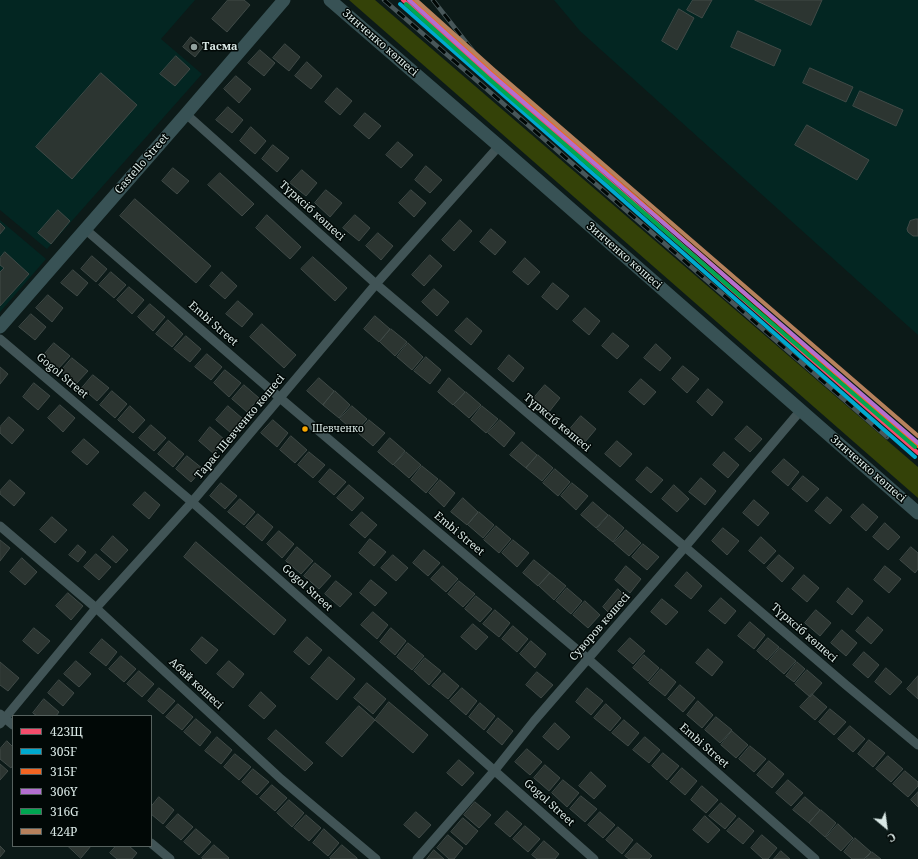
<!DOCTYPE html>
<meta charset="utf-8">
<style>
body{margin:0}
#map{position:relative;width:918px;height:859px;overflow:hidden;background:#0c1a18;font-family:"Noto Serif",serif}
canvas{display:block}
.legend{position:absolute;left:12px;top:715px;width:140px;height:132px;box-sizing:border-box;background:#010806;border:1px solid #57625f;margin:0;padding:5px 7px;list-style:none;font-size:12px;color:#d9e8e5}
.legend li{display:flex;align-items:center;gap:8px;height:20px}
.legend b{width:20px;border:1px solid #57625f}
.north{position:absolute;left:866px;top:807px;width:40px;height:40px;-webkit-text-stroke:3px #010806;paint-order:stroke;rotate:151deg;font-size:11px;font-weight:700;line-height:16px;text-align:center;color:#d9e8e5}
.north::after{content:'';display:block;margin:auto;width:14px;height:18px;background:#d9e8e5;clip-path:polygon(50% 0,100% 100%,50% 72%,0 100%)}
</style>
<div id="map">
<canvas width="918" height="859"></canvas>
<ul class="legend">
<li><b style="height:5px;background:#f44d6c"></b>423Щ</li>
<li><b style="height:5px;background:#00a9ce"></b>305F</li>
<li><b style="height:5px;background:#f26522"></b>315F</li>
<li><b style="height:5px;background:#b36fd0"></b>306Y</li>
<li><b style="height:5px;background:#00a651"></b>316G</li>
<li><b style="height:5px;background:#b6815c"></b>424Р</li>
</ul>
<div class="north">С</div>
</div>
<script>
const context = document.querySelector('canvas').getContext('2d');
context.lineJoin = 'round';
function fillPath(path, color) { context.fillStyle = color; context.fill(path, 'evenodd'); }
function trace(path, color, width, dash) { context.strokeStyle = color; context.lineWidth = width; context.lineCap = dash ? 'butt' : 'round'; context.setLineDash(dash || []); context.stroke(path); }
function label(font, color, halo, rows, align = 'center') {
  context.font = font + ' "Noto Serif",serif'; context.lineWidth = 3; context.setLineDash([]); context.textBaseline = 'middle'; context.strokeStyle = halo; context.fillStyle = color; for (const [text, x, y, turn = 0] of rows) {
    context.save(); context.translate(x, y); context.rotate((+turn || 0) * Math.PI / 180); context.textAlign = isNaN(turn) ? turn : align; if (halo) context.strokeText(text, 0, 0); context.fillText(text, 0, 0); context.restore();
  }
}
fillPath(new Path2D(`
 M0,0H195L161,39L202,74L47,249L0,210Z
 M554,0H918V335L580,31Z
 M0,220L46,259L0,312Z`), '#032622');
fillPath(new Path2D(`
 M349,0H375L918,467V498Z`), '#344208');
const building = new Path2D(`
 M228,0H244L250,5L227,32L212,19Z
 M693,0H712L702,18L687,10Z
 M755,0H822L811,25Z
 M679,9L694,18L677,50L662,41Z
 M738,31L781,50L774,66L731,47Z
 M191,37L203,47L195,57L183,47Z
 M285,44L300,57L289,71L273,58Z
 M260,50L275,63L264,76L248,63Z
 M176,56L190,69L175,86L160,74Z
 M307,62L322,76L311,89L295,76Z
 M810,68L853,87L846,102L803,83Z
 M101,73L137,105L72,179L36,147Z
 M236,76L251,89L239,103L224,89Z
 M337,88L352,101L340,115L325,102Z
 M860,91L903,110L896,126L853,106Z
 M228,107L243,120L232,133L216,120Z
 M365,113L381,126L369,139L354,126Z
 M807,125L869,160L857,180L795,145Z
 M251,127L266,141L255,154L240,141Z
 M398,142L413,155L401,168L386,155Z
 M273,145L289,158L277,172L262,159Z
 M426,166L442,180L430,193L415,180Z
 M173,168L189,181L177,194L162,181Z
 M302,170L317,183L306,196L290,183Z
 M220,173L254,204L242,216L208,185Z
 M326,190L342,203L330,217L315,203Z
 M411,190L426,203L414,217L399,203Z
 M135,199L211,266L196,283L120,216Z
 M58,210L70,221L51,244L38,233Z
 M267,215L301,247L290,259L256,228Z
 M355,215L370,228L359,241L343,228Z
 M916,219H918V236H913L908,232L907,229L909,224L910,221Z
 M460,220L472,231L454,251L442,240Z
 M0,223L5,228L0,234Z
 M491,229L506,242L495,255L480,242Z
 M378,233L393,246L381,260L366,246Z
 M5,252L29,274L0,306V272L4,268L0,265V258Z
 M430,255L442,266L424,286L412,275Z
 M92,256L107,269L96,282L81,269Z
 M313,257L347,288L335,301L301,269Z
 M525,258L540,272L528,285L513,272Z
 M73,270L88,283L77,296L61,283Z
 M111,272L126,285L114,298L99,285Z
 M222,272L237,286L225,299L210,286Z
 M553,283L569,296L557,310L542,297Z
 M129,287L144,300L132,314L117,300Z
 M434,289L449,302L437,316L422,302Z
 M48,295L63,308L52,322L36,308Z
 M238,301L253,314L242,327L226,314Z
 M150,304L165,317L153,331L138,317Z
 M585,308L600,321L589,335L573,321Z
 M31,314L46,327L35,340L19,327Z
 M375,316L390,329L379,342L364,329Z
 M467,318L482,331L471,345L455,331Z
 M168,320L183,334L172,347L156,334Z
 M262,324L296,355L284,368L250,337Z
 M391,329L407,342L395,356L380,342Z
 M613,333L629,346L617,359L602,346Z
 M186,336L201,349L190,362L174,349Z
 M54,343L70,356L58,369L43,356Z
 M408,343L423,357L412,370L397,357Z
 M656,344L671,358L660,371L644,358Z
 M207,354L222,367L211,380L195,367Z
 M509,355L524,368L513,382L498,369Z
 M426,357L441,370L430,384L414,371Z
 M72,358L88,371L76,384L61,371Z
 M683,366L699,379L687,393L672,379Z
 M0,367L8,374L0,384Z
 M225,370L241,383L229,397L214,383Z
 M93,375L109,388L97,401L82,388Z
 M319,378L334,391L323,405L307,391Z
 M449,378L465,392L453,405L438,392Z
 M641,379L656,392L644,405L629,392Z
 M34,383L50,396L38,410L23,397Z
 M244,385L259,398L247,412L232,399Z
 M545,385L560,398L549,412L533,399Z
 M708,389L723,402L712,416L697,402Z
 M112,391L127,404L115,418L100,405Z
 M335,391L350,405L339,418L323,405Z
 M466,392L481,405L469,418L454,405Z
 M60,405L75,418L63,432L48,418Z
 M130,406L145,420L133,433L118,420Z
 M228,406L243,419L231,433L216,420Z
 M352,406L367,419L355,432L340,419Z
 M482,406L498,419L486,433L471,420Z
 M581,416L596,429L585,442L570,429Z
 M9,417L24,430L12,444L0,433V427Z
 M273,420L288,433L277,447L261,433Z
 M369,420L385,433L373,446L358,433Z
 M500,420L515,433L504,447L488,433Z
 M151,425L166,438L154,451L139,438Z
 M747,426L762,439L750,452L735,439Z
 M210,427L225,440L214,454L199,441Z
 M291,436L307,450L295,463L280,450Z
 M390,438L405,451L393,465L378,452Z
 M84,439L99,452L87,465L72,452Z
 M169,441L184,454L173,467L158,454Z
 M617,441L632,454L620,467L605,454Z
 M522,442L537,455L526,468L510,455Z
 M309,452L325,465L313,478L298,465Z
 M406,452L421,465L409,478L394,465Z
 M724,452L739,465L728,478L713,465Z
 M538,455L553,468L542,481L526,468Z
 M187,456L203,469L191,482L176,469Z
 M784,459L799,472L788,486L772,472Z
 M422,466L438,479L426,493L411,480Z
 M647,467L663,480L651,493L636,480Z
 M330,469L346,482L334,495L319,482Z
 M555,469L570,482L558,496L543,483Z
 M803,476L819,489L807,502L792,489Z
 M701,478L716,491L705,505L689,492Z
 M10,480L25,493L14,506L0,494V491Z
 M440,480L455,493L444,507L429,493Z
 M221,483L237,496L225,509L210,496Z
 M572,483L588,496L576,510L561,496Z
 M349,485L364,498L352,511L337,498Z
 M674,485L689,499L677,512L662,499Z
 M145,492L160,505L149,519L133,505Z
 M827,497L842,510L830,524L815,511Z
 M463,498L478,512L467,525L451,512Z
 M240,499L255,512L244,525L228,512Z
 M754,500L769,513L758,526L743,513Z
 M593,502L608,515L596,528L581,515Z
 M863,504L878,517L866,531L851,517Z
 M362,512L377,525L365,538L350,525Z
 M479,512L494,525L483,538L468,525Z
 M258,514L273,527L262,541L246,527Z
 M609,515L624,528L613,542L597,529Z
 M52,517L67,530L55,543L40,530Z
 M885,523L900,537L888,550L873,537Z
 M496,526L511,539L499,553L484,540Z
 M723,528L739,541L727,555L712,541Z
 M626,530L641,543L629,556L614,543Z
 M279,531L294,544L282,558L267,544Z
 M113,536L128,550L116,563L101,550Z
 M761,537L776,551L764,564L749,551Z
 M370,539L386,552L374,566L359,553Z
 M0,540L10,548L0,561Z
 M513,540L529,553L517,567L502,553Z
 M196,542L286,620L274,635L184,557Z
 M643,544L659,557L647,570L632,557Z
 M78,545L86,552L78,562L69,555Z
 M297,547L313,561L301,574L286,561Z
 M911,547L918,553V569L915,573L900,560Z
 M424,550L440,563L428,576L413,563Z
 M96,554L111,567L99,580L84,567Z
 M393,555L408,568L396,581L381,568Z
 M779,555L794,568L782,582L767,568Z
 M22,558L37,572L25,585L10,572Z
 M534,560L550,573L538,586L523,573Z
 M315,563L331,576L319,589L304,576Z
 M443,566L458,579L446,592L431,579Z
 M626,566L641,579L630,593L615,580Z
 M885,566L901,579L889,593L874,580Z
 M687,572L702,586L691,599L675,586Z
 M550,573L566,586L554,600L539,586Z
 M804,575L819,588L807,602L792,589Z
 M371,580L387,593L375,606L360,593Z
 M336,581L352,594L340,607L325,594Z
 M459,581L475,594L463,607L448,594Z
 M567,588L582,601L571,614L556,601Z
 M848,588L863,601L852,615L837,602Z
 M618,589L625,596L610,614L603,607Z
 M68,593L83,606L71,620L56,606Z
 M476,596L492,609L480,622L465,609Z
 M721,598L736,611L725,624L709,611Z
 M662,599L678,612L666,625L651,612Z
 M585,601L600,615L588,628L573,615Z
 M495,610L510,623L499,637L483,624Z
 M816,610L831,623L820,636L805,623Z
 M373,612L388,625L377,639L361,625Z
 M868,617L883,630L871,644L856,631Z
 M750,622L765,635L754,649L738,636Z
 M473,624L488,637L476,650L461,637Z
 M513,626L528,639L517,652L502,639Z
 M34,628L50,641L38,654L23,641Z
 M391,628L406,641L395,655L380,642Z
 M842,630L857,643L846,656L831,643Z
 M202,637L218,650L206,664L191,650Z
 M307,637L322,650L309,665L294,652Z
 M630,638L645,651L633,664L618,651Z
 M768,638L779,647L767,660L757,651Z
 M102,639L117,652L106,666L90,653Z
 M531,641L546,654L535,668L520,654Z
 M408,643L424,656L412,670L397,657Z
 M780,648L796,661L784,674L769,661Z
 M708,649L723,662L712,676L696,663Z
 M864,652L879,665L868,678L853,665Z
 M644,655L659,668L648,681L633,668Z
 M121,656L136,669L124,682L109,669Z
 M329,657L355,679L337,700L311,678Z
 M425,658L441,671L429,685L414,671Z
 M76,661L91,674L79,687L64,674Z
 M229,661L244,674L233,688L217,674Z
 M0,662L19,678L8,691L0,685Z
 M797,662L805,669L794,682L786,676Z
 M886,668L902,682L890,695L875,682Z
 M661,669L676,682L665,696L649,683Z
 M807,670L822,683L810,697L795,684Z
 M139,671L154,684L142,697L127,684Z
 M537,672L553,685L541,698L526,685Z
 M444,673L459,686L448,699L432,686Z
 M918,676V699L907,689Z
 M59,680L74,693L63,706L48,693Z
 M367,683L386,699L373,714L354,698Z
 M680,685L695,698L683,712L668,699Z
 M159,688L175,701L163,714L148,701Z
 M462,688L477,701L466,715L450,701Z
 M587,688L603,701L591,715L576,702Z
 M261,692L276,706L264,719L249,706Z
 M812,694L827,707L815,720L800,707Z
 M44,699L59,712L56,716H37L33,713Z
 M698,701L713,715L702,728L687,715Z
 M389,702L428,735L413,753L375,720Z
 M480,703L495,716L484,730L469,717Z
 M178,704L193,717L182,730L166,717Z
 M606,704L621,718L610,731L594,718Z
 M359,706L375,720L342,757L326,743Z
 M830,709L846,722L834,735L819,722Z
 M716,717L732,730L720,743L705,730Z
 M498,718L513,731L502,745L487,732Z
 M196,719L211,732L200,746L184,732Z
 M624,720L639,733L628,746L612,733Z
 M555,723L570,737L558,750L543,737Z
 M850,726L865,739L853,752L838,739Z
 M276,730L313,763L305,771L268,739Z
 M732,731L748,745L736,758L721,745Z
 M217,737L232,750L221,764L205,751Z
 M645,737L660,750L649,763L633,750Z
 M869,740L885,753L873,767L858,754Z
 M7,741L13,747V765L11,768L0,759V749Z
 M750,746L766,759L754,772L739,759Z
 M527,749L542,762L530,775L515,762Z
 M663,753L679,766L667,780L652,766Z
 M235,754L251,767L239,780L224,767Z
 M888,756L903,769L891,782L876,769Z
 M459,760L474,773L462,786L447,773Z
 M769,761L784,774L772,788L757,775Z
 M0,764L8,771L0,780Z
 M545,765L560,778L549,791L534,778Z
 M682,768L697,781L685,795L670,782Z
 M253,769L269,782L257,795L242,782Z
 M905,771L918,782V786L908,797L893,784Z
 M591,772L606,786L594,799L579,786Z
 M563,780L579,793L567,807L552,793Z
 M788,780L803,793L791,806L776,793Z
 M272,785L287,798L275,811L260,798Z
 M702,786L718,800L706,813L691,800Z
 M918,792V807L911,800Z
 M581,796L597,809L585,822L570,809Z
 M159,797L174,810L163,824L151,814V807Z
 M805,797L820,810L809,823L793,810Z
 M289,800L304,813L292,827L277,813Z
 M475,802L491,815L479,828L464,815Z
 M721,803L736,816L725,829L709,816Z
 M821,810L836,823L825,837L809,823Z
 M507,811L522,824L510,837L495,824Z
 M416,812L431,825L419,838L404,825Z
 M600,812L615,825L603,838L588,825Z
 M178,814L193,827L181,840L166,827Z
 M306,815L321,828L309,841L294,828Z
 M705,816L720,830L708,843L693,830Z
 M463,818L478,831L466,845L451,832Z
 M739,818L754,831L743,844L727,831Z
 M838,824L853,838L841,851L826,838Z
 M525,826L540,839L528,852L513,839Z
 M618,827L633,840L622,854L606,840Z
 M196,829L211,842L199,855L184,842Z
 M324,829L339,843L328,856L313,843Z
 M448,835L463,848L454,859H449L437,848Z
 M762,835L777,848L768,859H763L751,848Z
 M855,838L871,852L864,859H852L844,852Z
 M544,841L559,854L555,859H537L532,855Z
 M637,843L652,856L649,859H629L625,856Z
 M214,845L229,858L228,859H203L202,858Z
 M342,845L357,858V859H331L330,858Z
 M0,846L5,851L0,857Z
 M68,846H91L81,858Z
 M116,846H129L137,853L132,859H117L110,853Z
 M434,850L444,859H427Z
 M781,851L790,859H774Z
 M872,852L881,859H866Z`);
fillPath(building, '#2c3531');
trace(building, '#404a47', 1);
trace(new Path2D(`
 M186,114L376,284L685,547L846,685L918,745
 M85,229L280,398L588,659L815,859
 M0,339L192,502L594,859
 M0,526L96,608L281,779L376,859
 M0,714L13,725
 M0,724L96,608L192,502L376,284L499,146
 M151,843L170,859
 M417,859L495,770L534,721L685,547L801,410`), '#415456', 9);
trace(new Path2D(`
 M330,0L499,146L918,513
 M0,327L186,114L284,0`), '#385255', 13);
const rail = new Path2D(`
 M384,0L887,437
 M433,0L491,74`);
trace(rail, '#485759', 4.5);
trace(rail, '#010806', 3, [9]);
trace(new Path2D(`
 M403,0L918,453`), '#f44d6c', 4);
trace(new Path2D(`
 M400,4L915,457`), '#00a9ce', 4);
trace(new Path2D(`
 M411,0L918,446`), '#f26522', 4);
trace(new Path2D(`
 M409,0L491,74L918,443`), '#b36fd0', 4);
trace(new Path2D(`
 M406,4L488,78L915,447`), '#00a651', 4);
trace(new Path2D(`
 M416,0L494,70L918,436`), '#b6815c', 4);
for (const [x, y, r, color] of [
 [194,47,4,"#91a09d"],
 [305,429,3.5,"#f7a600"]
]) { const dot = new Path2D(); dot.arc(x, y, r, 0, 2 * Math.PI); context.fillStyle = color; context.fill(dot); trace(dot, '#010806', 1.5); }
label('10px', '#d9e8e5', '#010806', [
 ["Шевченко",312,429]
], 'left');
label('11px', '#d9e8e5', '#010806', [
 ["Зинченко көшесі",380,43,41],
 ["Gastello Street",142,164,-49],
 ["Түрксіб көшесі",312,211,42],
 ["Зинченко көшесі",624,256,41],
 ["Embi Street",213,324,41],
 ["Gogol Street",62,376,40],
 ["Түрксіб көшесі",557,423,40],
 ["Тарас Шевченко көшесі",240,427,-50],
 ["Зинченко көшесі",868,469,41],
 ["Embi Street",459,534,40],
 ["Gogol Street",307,588,42],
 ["Суворов көшесі",600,627,-49],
 ["Түрксіб көшесі",804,633,41],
 ["Абай көшесі",196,684,43],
 ["Embi Street",704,746,41],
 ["Gogol Street",549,803,42]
]);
label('bold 11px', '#d9e8e5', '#010806', [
 ["Тасма",202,47]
], 'left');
</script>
